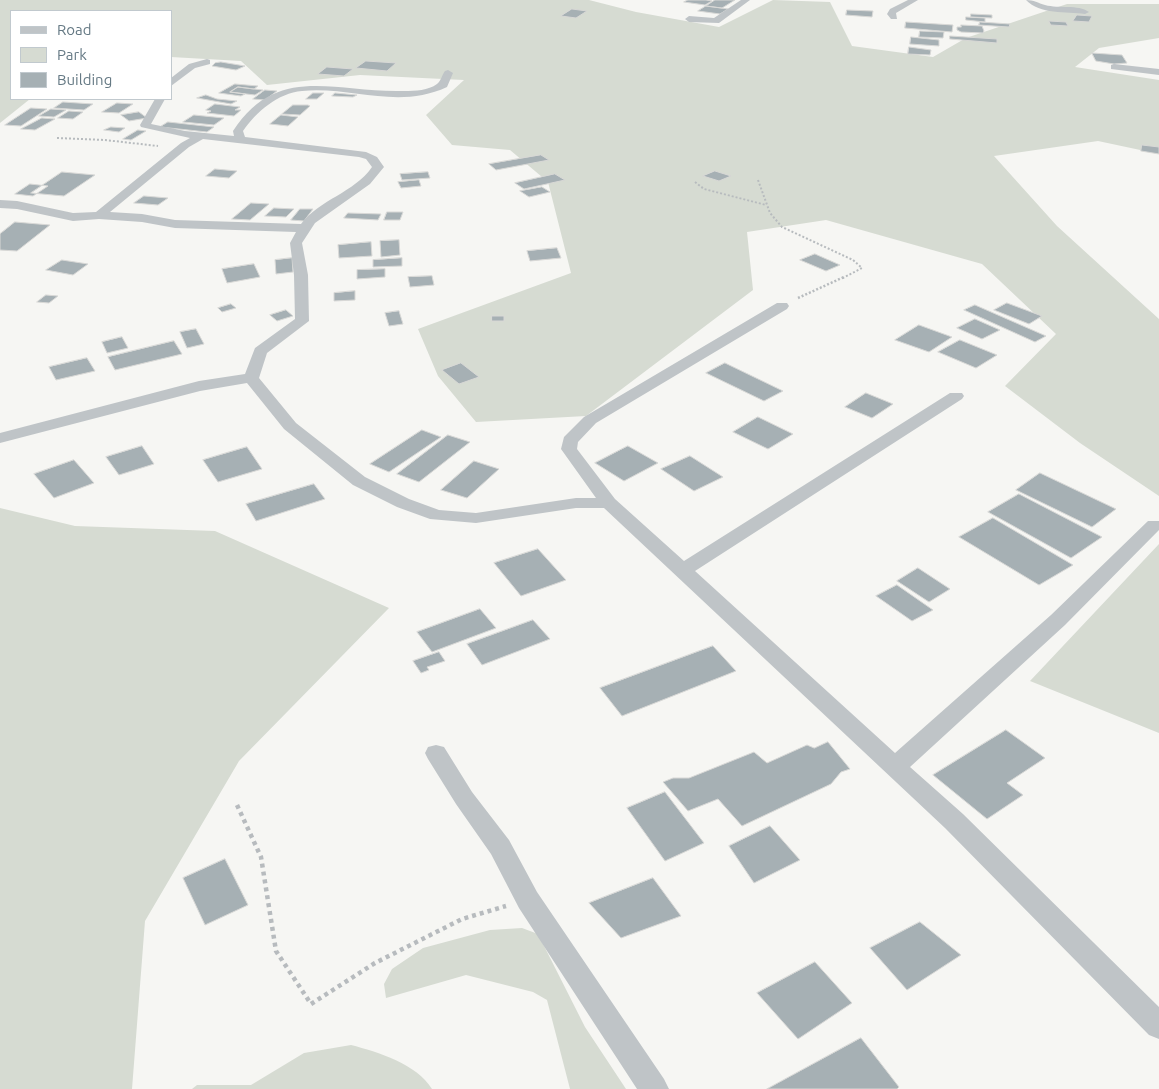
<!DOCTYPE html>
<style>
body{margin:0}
#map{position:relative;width:1159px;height:1089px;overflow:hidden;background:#f6f6f3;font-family:Ubuntu,sans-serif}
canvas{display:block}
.legend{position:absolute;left:10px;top:10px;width:162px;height:90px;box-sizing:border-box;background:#fff;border:1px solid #c1c9ce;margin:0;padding:6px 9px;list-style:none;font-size:15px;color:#657984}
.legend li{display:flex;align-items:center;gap:10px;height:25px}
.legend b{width:25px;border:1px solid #c1c9ce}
</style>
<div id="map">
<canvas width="1159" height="1089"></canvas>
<ul class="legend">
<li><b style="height:6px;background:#bfc4c7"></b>Road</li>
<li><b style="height:14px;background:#d6dbd2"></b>Park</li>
<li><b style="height:14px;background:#a6b0b4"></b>Building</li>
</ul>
</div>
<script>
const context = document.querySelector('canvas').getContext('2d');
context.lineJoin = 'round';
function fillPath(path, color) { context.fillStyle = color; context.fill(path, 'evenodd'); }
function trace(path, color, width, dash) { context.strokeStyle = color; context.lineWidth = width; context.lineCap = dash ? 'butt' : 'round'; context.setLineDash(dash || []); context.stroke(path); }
fillPath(new Path2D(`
 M0,0H589L636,12L719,27L773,0L830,2L852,46L933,57L966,38L1067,4H1159V38L1099,48L1075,67L1159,80V154L1098,141L994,156L1057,226L1159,319V496L1080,443L1005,386L1056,334L982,264L826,220L747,232L753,290L586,416L476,422L438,376L418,329L571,273L548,182L510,150L452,145L426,115L464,80L360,75L267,85L241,61L171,57V11H11V99H30L0,123Z
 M0,508L75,526L215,531L389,608L239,761L145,921L132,1089H0Z
 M1159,544V733L1030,681Z
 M522,928L538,934L585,1027L626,1089H570L547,1000L533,992L466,975L386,998L384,984L392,969L423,948L490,930Z
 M351,1045C378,1052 417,1064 432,1089H192L197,1085H251L304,1053Z`), '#d6dbd2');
const building = new Path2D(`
 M688,0H706L712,1L705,5L684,2Z
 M715,0H735L722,8L706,6Z
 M706,6L728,9L720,14L698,11Z
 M572,9L587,11L576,18L561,16Z
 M847,10L873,11L872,17L846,15Z
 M971,14L992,15V18L971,17Z
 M1077,15L1092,16L1089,22L1073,21Z
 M966,17L985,18V22L966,20Z
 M1049,21L1066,22L1068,26L1051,25Z
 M906,22L953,25L952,32L905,28Z
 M980,22L1010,24L1009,27L979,25Z
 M961,25L982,26L984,31L983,33L961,32L957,30V27H961Z
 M920,31L944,32L943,38L919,37Z
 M950,36L997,39V43L950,39Z
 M911,37L939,40V46L910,44Z
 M909,47L931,50L930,55L908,54Z
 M1092,53L1122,55L1127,63L1114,64L1096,61Z
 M366,61L396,63L387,71L356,68Z
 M221,62L245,66L236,70L212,66L215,63Z
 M327,67L353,69L344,76L318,74Z
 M235,84L258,86L254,89L238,87L230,92L245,94L241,96L219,93Z
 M238,87L254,89L263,90L255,95L230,92Z
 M265,90L277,91L265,100L253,99Z
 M313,93H324L317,99H306Z
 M335,93L357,95L353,97L332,96Z
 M206,95L217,99L237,101L231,104L197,98Z
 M63,102L93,104L84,110L54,108Z
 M117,103L133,104L119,113L102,112Z
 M215,104L240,107L235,110H241L234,116L207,113L211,111L206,110Z
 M293,105H308L310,106L300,115L282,114Z
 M31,108L47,109L21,126L5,125Z
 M51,109L66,110L54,117L39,116Z
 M69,111L83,112L73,119L58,118Z
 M139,112L147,118L129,121L121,115Z
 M194,115L224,118L214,125L183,122Z
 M281,115L298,117L288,126L270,124Z
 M42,118L55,119L35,130L21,129Z
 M168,122L214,127L207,132L160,127Z
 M111,127L125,128L119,132L104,130Z
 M138,130L146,131L131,140L123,139Z
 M1142,145L1159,147V154L1141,151Z
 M541,155L549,160L496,170L489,164Z
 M215,169L237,171L229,178L206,176Z
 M715,171L731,176L719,181L703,176Z
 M62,172L95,175L64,196L31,193Z
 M428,172L430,178L402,180L400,174Z
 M555,174L565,180L524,189L515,183Z
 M419,180L421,186L401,188L398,182Z
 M30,184L48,186L33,196L15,194Z
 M542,187L550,192L529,197L520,191Z
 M144,196L168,198L158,205L134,203Z
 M251,203L269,204L250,220L232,219Z
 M274,208L294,209L286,217L265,216Z
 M300,209H313L304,221L291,220Z
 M387,212H403L400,220H384Z
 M348,213L381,214L378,220L344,218Z
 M15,222L50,225L17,251L0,250V234Z
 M399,240L400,255L381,257L380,241Z
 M371,242L372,256L339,258L338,245Z
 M557,248L561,258L530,261L527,251Z
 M815,254L840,265L826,271L800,260Z
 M292,258L293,272L276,274L275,260Z
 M402,258V266L373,267V260Z
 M62,260L88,264L73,275L46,270Z
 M254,264L260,277L227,283L222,269Z
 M385,269V277L357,279V270Z
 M432,276L434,285L410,287L408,277Z
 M355,291V300L334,301V293Z
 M46,295L58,296L49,303L37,302Z
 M1007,303L1042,316L1029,324L994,310Z
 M231,304L236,308L222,312L218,308Z
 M975,305L1046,336L1035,342L964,310Z
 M286,310L293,316L277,321L270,315Z
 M399,311L403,324L389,326L385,313Z
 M492,316H504V321H492Z
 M975,319L1000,330L982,339L957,328Z
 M919,325L952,337L929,352L895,340Z
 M196,329L204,344L187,348L180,332Z
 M122,337L128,348L107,353L102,342Z
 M960,340L997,355L976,368L938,352Z
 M174,341L182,354L115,370L108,357Z
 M87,358L95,371L56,380L49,367Z
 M461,363L479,377L459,384L442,370Z
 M725,363L783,391L764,401L706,373Z
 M866,393L893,404L872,418L845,407Z
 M758,417L793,434L768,449L733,432Z
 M422,430L441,437L389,472L370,464Z
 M448,435L470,442L419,482L397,474Z
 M142,446L154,464L119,475L106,457Z
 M628,446L658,463L624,481L595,463Z
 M247,447L262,469L218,482L203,460Z
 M690,456L723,477L694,491L661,469Z
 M74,460L94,483L54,498L34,474Z
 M474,461L499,469L467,498L441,490Z
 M1040,473L1116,509L1092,527L1016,490Z
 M314,484L325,499L256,521L246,504Z
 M1019,494L1102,537L1071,558L988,512Z
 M993,518L1073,565L1039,585L959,537Z
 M538,549L566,580L521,596L494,563Z
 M918,568L950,589L929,602L897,581Z
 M897,585L933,610L912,621L876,596Z
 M480,609L496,628L432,652L417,632Z
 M533,620L550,639L482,665L467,644Z
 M713,646L736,671L622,716L600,688Z
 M439,652L445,661L427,667L429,670L421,673L413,661Z
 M1006,730L1045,758L1007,783L1023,795L987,819L933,775Z
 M828,742L850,769L841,772L831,784L742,826L718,799L688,811L663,782L673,778H689L754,752L767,763L807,745L814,748Z
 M665,792L704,843L665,861L627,808Z
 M770,826L800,860L754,883L729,846Z
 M225,859L248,905L205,925L183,878Z
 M653,878L681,916L621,938L589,903Z
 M920,922L961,955L907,990L870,948Z
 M815,962L852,1003L798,1039L757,993Z
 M861,1038L899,1087L897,1089H767Z`);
fillPath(building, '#a6b0b4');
trace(building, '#d8d8d6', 1);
trace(new Path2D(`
 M57,138L105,140L158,146
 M758,180L770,213L782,227L853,260L862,268L841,279
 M695,182L704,189L766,205`), '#b7bbbe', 2, [2, 2]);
trace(new Path2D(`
 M798,298L844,277`), '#b7bbbe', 2.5, [2, 2]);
trace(new Path2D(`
 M237,805L261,857L276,951L311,1004L375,963L462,919L506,906`), '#b7bbbe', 4.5, [4, 4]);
fillPath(new Path2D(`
 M741,0H750L719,23L689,22L685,19L689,16L714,18Z
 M908,0H918L896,13L897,19H891L887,14L890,9Z
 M1026,0C1034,0 1038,3 1045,5C1059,9 1078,4 1089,12L1085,14C1066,11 1040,15 1026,0Z
 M207,59L210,60V64L195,68L171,86V78L189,64Z
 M1114,64L1159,69V75L1111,69V65Z
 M448,70L453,73L447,87C398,110 351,86 302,91C278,93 256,112 243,131L245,137L366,152L377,157L384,167L370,184L315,223L302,243L308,275L309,321L267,353L259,378L296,423L365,477L409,499L439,510L476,513L576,498H596L561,449L564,437L584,417L777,303H787L789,306L787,309L596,423L578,442L577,449L615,499L684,561L950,393H962L964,396L962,399L695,571L895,753L1051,615L1148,521H1159V530L1065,625L910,767L963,814L1159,1007V1039L1149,1035L945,828L604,508H576L476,523L430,519L397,507L353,485L284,429L247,383L200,391L0,443V433L199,381L245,374L255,348L295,319L294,275L290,243L296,232L175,228L142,222L99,219L73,221L17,209L0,208V200L17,201L73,213L96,212L181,143L190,138L141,127L140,125L155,99H165L151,124L185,131L234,136L233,131C276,65 331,91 396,91C409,91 426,92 437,84C441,81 442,75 445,71ZM203,139L359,157L366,159L372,167C354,193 320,199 301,224L175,220L142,214L110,212L189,147Z
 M436,745L444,747L472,792L509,840L537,892L664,1079L669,1089H637L519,908L491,854L456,804L428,759L425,753L428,747Z`), '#bfc4c7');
</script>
